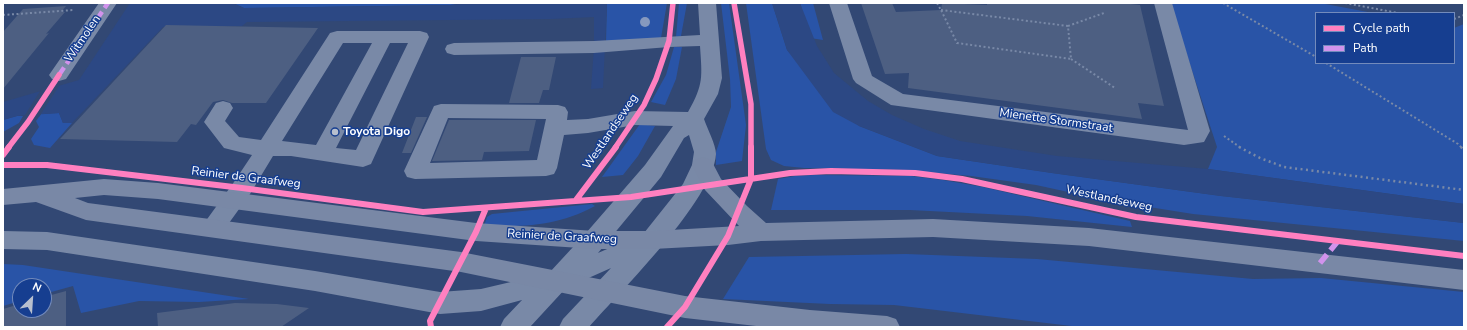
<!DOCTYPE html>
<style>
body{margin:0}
#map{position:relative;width:1467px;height:330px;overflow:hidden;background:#324874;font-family:"Nunito Sans",sans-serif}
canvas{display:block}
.frame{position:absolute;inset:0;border:4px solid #fff;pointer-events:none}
.legend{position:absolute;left:1315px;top:12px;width:140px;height:52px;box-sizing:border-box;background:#163e90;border:1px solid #738bbc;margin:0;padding:5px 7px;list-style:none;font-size:12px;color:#fff}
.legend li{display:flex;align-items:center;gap:8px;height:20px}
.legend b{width:20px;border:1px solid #738bbc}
.north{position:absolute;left:12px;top:278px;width:40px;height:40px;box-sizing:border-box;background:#163e90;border:1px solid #738bbc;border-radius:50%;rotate:25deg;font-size:11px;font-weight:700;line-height:16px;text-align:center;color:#fff}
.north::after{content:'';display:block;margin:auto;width:14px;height:18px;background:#b7bfce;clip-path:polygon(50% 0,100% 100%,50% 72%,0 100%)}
</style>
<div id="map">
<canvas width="1467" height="330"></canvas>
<div class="frame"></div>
<ul class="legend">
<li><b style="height:5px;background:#ff80c0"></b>Cycle path</li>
<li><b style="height:5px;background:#d193ec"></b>Path</li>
</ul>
<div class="north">N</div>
</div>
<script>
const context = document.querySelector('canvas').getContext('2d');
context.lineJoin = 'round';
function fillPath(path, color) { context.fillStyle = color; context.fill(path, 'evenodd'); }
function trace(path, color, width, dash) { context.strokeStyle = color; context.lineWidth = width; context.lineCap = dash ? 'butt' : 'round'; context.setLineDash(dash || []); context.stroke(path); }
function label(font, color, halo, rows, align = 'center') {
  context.font = font + ' "Nunito Sans",sans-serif'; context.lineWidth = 3; context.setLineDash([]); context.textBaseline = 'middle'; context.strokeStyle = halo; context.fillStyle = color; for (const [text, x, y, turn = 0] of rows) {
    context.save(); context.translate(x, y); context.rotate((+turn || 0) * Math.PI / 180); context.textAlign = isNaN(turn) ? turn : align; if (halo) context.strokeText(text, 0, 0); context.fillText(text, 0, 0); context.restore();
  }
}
fillPath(new Path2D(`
 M233,3H466L451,5L244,8Z
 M607,3H667L661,38L606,42Z
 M679,3H687L681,36L676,37Z
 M721,3H729L746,125L742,161L716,165V152L731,107L730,79Z
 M746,3H772L787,50L859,126L937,156L1052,173L1221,196L1464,223V241L1193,214L1105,200L1036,185L971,176L904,170L804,168L784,166L771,160L766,149Z
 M800,3H813L823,40L810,38Z
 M1170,3H1320L1373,13H1316V63H1454V28L1464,24V204L1208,169L1217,147Z
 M674,47H682L676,79L665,105L651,102L666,75Z
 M59,113L63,123H72L50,148L34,145L31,139L39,127L36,121L41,114Z
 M17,116H23L19,123L3,132V120Z
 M640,124L655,126L638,156L623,175L602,177Z
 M815,175L911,176L943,180L983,187L1130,221L1132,227L1027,216L910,210H771L778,179L795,176Z
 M592,204L595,206C558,226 525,227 484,226L487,217L492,214Z
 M906,254L1037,259L1253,279L1321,278L1464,292V327H1080L894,305L830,304L723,299L749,257Z
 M3,264L23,265L249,299L199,302L139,301L81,313L73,286L44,294V286H20V301L3,306Z`), '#2954a7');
fillPath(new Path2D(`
 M130,3H233L244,8L451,5L466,3H607L603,88L591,89L594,47V17L551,19L247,22L242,26L163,27L72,123H63L59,113L17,116L3,120V102L79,80Z
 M772,3H800L817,46L834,73L868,101L892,115L924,129L960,141L1057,156L1208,169L1464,204V223L1221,196L1052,173L937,156L859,126L833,112L787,50Z`), '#2c4884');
fillPath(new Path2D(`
 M61,83L39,117L23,118L42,88Z`), '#324874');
fillPath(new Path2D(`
 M861,3H892L896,12L941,10L942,3L987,5V3H1122L1140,5L1164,106L1138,103L1142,119L908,88L909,73L885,74Z
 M66,6L61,12H65L46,34L49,33L3,89V32L23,9Z
 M166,25L318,28L266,103H232L223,100L213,102L196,125L191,124L177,142L60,139Z
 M521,57H556L549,90H543L539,103H509Z
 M416,117H427L411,153H402Z
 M449,120H536L529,151L484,152L482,160L432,161Z
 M66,291V327H3V309L20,304V310H44V297Z
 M235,303L277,304L309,308L281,327H158L157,313Z`), '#4d5f82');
trace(new Path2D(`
 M937,3L941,10
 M1223,3L1316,57
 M1345,3L1398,13
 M941,10L1068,26L1071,59L957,43Z
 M3,15L74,10
 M1454,19L1464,15
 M1068,26L1104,13
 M1071,59L1115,88
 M1326,63L1458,144L1462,148
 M1224,136L1241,148`), '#7989a7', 2, [2, 2.5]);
trace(new Path2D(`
 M1239,147L1260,158L1284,167L1464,190
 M1461,147L1464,151`), '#7989a7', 2.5, [2, 3.5]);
fillPath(new Path2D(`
 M99,3H117L66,79L59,81L52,79L49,75Z
 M698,3H716L722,78L718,94L704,119C707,128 716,145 716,154C713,200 621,291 589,327H559L563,319L611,268L566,288L530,327H500L504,319L522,300L481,311L440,314L315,291L47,250L3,249V231L47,232L315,271L440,292L481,289L549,273L586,233L645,165L673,126L635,125L588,133L564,135L557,168L554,174L546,176L415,179L407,177L404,171L434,106L441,104L558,105L565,107L568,112L567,120L588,119L635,111L688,112C704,84 702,77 700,46L669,47L594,53L454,55L447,53L445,49L447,45L454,43L594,41L700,35ZM448,118L546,119L537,160L430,163ZM689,135L694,152L692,165L683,184L644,233L598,253L661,177L684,138Z
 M829,3H847L872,76L903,94L1188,130L1154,3H1172L1210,131L1204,142L1184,145L891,105L856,83L853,79Z
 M337,31H420L427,33L429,37L371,164L363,167L291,156H273L250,194L221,234L213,237L205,234L201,228L205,222L234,182L252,155L224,148L204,122L216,103L223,101L230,103L233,108L225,121L239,137L261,140L330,33ZM343,43H372L316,145L282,141ZM390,43H408L356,150L336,148Z`), '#7989a7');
fillPath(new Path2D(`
 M703,157L711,160L721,179L747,206L766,223L933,219L1089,228L1464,270V290L1089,246L933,237L761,241L728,245L653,249H595L476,241L158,199L104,195L75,198L88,203L461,252L685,296L810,310L887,316L896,319L900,327H765L685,318L461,272L86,220L36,202L3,205V189L104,179L158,183L476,223L595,231H653L739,226L705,190L692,165L695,160Z`), '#7988a6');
trace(new Path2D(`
 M59,75L108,3`), '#d193ec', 4.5, [9, 4.5]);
trace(new Path2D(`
 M1320,263L1338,241`), '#d193ec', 5.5, [11, 5.5]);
trace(new Path2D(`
 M734,3L751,104V148
 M8,148L28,122L59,75
 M615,148L644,105L656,79L669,41L673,3`), '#ff80c0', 5.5);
trace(new Path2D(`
 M3,155L9,147
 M3,165H47L242,188L423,212L631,197L790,173L831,171L915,173L962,179L1136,217L1464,256
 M576,200L616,147
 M431,327L430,321L476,232L486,208
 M667,327L685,307L728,236L751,179V147`), '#ff80c0', 6);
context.fillStyle = '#8699be';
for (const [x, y] of [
 [645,22]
]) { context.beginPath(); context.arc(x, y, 5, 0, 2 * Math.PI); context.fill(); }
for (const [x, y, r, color] of [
 [335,132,4,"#b7bfce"]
]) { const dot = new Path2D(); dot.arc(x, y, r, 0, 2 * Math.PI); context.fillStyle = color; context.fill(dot); trace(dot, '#163e90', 1.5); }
label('12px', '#fff', '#163e90', [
 ["Witmolen",83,39,-56],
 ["Mienette Stormstraat",1056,121,8],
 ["Westlandseweg",611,132,-56],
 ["Reinier de Graafweg",246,178,7],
 ["Westlandseweg",1109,199,12],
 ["Reinier de Graafweg",562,237,3]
]);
label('bold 12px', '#fff', '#163e90', [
 ["Toyota Digo",343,132]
], 'left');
</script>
